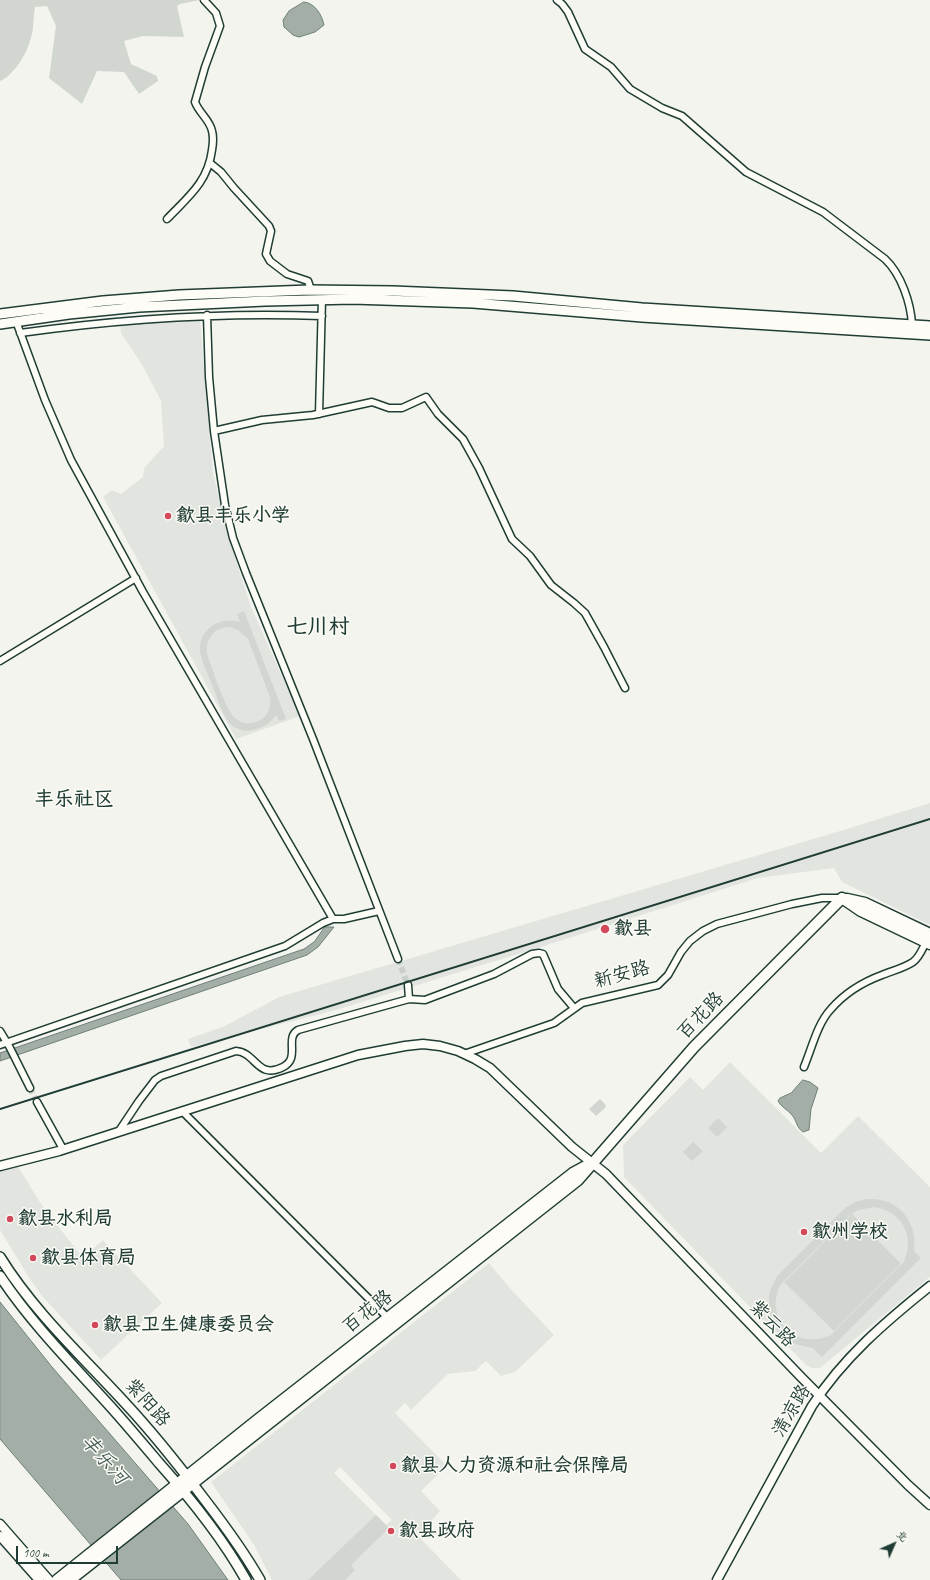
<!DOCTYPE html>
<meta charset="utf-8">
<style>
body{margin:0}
#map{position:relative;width:930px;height:1580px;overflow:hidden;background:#f4f4ef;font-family:Caveat,"LXGW WenKai TC",sans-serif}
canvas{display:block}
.north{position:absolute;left:874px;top:1524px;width:40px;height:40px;-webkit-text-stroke:3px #fdfcf7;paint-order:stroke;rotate:45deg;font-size:11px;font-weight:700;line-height:16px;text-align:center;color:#1f3d34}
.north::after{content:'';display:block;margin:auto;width:14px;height:18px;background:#1f3d34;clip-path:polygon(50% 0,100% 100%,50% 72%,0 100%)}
.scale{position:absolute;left:16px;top:1546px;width:102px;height:18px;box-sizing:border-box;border:2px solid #1f3d34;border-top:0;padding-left:5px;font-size:12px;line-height:14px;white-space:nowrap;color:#1f3d34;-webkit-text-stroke:3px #fdfcf7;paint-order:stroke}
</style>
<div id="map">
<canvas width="930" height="1580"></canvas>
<div class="north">北</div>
<div class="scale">100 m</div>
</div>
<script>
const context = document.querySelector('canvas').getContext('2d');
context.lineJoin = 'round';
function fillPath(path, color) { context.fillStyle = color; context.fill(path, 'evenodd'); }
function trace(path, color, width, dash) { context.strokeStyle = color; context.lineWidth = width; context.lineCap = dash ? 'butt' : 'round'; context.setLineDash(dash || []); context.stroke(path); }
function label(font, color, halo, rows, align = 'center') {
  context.font = font + ' Caveat,"LXGW WenKai TC",sans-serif'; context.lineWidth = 3; context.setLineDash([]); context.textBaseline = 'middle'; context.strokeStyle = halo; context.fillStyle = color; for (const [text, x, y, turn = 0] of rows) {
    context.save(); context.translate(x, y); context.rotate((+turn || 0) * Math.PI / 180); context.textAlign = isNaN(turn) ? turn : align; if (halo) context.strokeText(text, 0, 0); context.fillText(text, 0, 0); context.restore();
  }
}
fillPath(new Path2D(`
 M200,319L213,473L228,535L251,607L300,716L236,739L103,497L112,490L121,494L143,477L144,468L164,446L161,401L141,363L121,333L120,323Z
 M930,803V925L842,882L834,868L758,878L528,951L336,1010L191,1047L188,1039L225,1026L279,997L840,831Z
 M730,1062L821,1153L858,1116L930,1187V1277L820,1368H812L806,1365L624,1177L623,1145L690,1077L703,1090Z
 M17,1165L43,1207L83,1258L103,1240L162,1303L101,1360L42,1296L30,1279L0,1230V1170Z
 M489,1263L508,1286L554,1335L515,1372L501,1376L486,1361L475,1371L448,1374L411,1410L405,1403L395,1413L447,1466L421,1491L440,1511L418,1536L461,1580H272L254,1545L211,1482ZM340,1467L392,1520L386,1525L334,1473Z`), '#e2e5df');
fillPath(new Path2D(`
 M0,0H200L180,4L177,6L184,37L143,36L124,41L131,64L157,76L158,81L139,94L124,72L97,71L82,104L49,78L56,26L47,6L35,7C33,18 34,31 30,41C26,55 13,76 0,81Z
 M244,611L286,719L279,721L276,715C266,731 238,739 226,718C220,709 217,697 213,687C209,676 201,662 200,650C199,628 221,616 240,622L237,614ZM230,627L238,630L248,639L270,697C271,706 269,714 262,719C253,725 241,725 234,717C225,708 212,668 207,654C205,639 215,627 230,627Z
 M600,1099L605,1104L606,1107L596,1116L589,1109Z
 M718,1118L727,1127L717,1137L708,1128Z
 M693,1142L703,1151L692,1161L683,1152Z
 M867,1199C898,1197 918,1221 914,1251L921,1258L822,1357L813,1348L795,1344L780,1334L773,1323L769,1312V1293L777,1276L845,1208L855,1202ZM875,1207C903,1212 916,1238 903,1263L831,1335C796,1351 764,1320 780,1285L849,1216L858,1210Z
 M852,1214L901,1264L834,1331L784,1282Z
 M376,1515L389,1528L351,1565L355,1570L345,1580H308Z`), '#d1d6d1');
const water = new Path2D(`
 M304,2C315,3 322,15 324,25L315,32L299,37L293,35L284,27L283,20L289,11Z
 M325,927H334L318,947L307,955L0,1061V1053L304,949L314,942Z
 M803,1080L810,1082L818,1088L811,1109L809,1130L803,1132C796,1127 797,1121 792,1115C788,1110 781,1107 778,1101L780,1098L791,1093Z
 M0,1302L52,1367L188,1524L228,1580H121L0,1439Z`);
fillPath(water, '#a3aea7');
trace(water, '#6e8179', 1);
trace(new Path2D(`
 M398,959L408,985
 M30,1088L37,1102`), '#c9cfca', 6, [6, 3]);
const minor = new Path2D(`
 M557,0L562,4L568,12L585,49L611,67L630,89L662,108L682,116L746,172L823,212L885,259C901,274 911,303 912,325
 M210,163L221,172L234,188L269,226L271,231L266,254L270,261L287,274L308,281L311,290
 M167,219C188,197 208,182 212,150C213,144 214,138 212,131C210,120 199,113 195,102L205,67L220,26L216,13L204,0
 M207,315L209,377L214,431L225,505L233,538L246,573L313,739L398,959
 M16,321L45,400L71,460L143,592L333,919
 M20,333C120,319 220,312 322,316
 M319,414L322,299
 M214,431L262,420L313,415L372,402L389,408H402L426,397L438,414L463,439L479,468L512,539L530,556L551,585L574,603L585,613L604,647L625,688
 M0,661L136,578
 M408,985L409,999
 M0,1031L9,1046L30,1088
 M0,1045L285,946L323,923L333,919H344L379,911
 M464,1054L554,1023L582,1003L658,985L668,975L681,952L690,941L703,931L717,924L792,904L822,898H842
 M804,1067C812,1048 817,1024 831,1009C844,994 863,982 882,975C892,971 904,968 913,962C919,958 923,948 926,942
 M37,1102L63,1149
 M182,1111L388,1318
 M119,1131L139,1101L155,1080L161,1076L236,1051C256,1052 257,1080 283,1067C301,1058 284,1038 298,1030L409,999L425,1000L494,974L532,954L539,953L543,954L558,989L574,1008`);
const tertiary = new Path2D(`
 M0,1166L59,1151L358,1055L405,1046L423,1044L440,1046L458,1051L475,1059L490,1068L572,1147L606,1174L802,1378L908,1485L930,1505
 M0,1524L49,1580
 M0,1536L39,1580
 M717,1580L812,1406C843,1358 885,1322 930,1286`);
const secondary = new Path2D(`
 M0,314L103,301L179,295L309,290L393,291L513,296L642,308L930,326
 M0,324L69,314L139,307L265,301L353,299L473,303L642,317L930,335
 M0,1257C34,1312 82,1356 126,1404C154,1434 180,1467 205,1500C225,1526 244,1552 260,1580
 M0,1276C32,1324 72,1364 110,1406C127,1425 143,1444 159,1463C192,1500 222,1537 246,1580`);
const primary = new Path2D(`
 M842,898L861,911L930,944
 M847,899L865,903L930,934
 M57,1580L256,1421L573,1173L586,1166
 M70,1580L578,1180L694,1047L842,898`);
trace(minor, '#1f3d34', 9);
trace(tertiary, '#1f3d34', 11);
trace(secondary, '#1f3d34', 12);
trace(primary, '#1f3d34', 13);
trace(minor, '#fdfcf7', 6);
trace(tertiary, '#fdfcf7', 8);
trace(secondary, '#fdfcf7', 9);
trace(primary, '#fdfcf7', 10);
trace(new Path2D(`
 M0,1109L930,819`), '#1f3d34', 2);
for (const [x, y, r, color] of [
 [168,516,4,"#d1495b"],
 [605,929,5,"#d1495b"],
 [10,1219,4,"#d1495b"],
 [804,1232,4,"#d1495b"],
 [33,1258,4,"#d1495b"],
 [95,1325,4,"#d1495b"],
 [393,1466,4,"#d1495b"],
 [391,1531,4,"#d1495b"]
]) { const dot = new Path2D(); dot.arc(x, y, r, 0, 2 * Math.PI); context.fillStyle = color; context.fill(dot); trace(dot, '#fdfcf7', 1.5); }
label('bold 19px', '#1f3d34', '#fdfcf7', [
 ["歙县丰乐小学",176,516],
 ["歙县",614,929],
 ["歙县水利局",18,1219],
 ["歙州学校",812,1232],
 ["歙县体育局",41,1258],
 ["歙县卫生健康委员会",103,1325],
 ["歙县人力资源和社会保障局",401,1466],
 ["歙县政府",399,1531]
], 'left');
label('19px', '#1f3d34', '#fdfcf7', [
 ["新安路",622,975,-15],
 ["百花路",701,1016,-46],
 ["百花路",368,1312,-38],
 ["紫云路",772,1324,46],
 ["紫阳路",147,1403,48],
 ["清凉路",792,1411,-60]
]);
label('bold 20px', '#1f3d34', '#fdfcf7', [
 ["丰乐社区",74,800]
]);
label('italic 20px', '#475f56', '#fdfcf7', [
 ["丰乐河",104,1460,48]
]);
label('bold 21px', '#1f3d34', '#fdfcf7', [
 ["七川村",318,627]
]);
</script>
